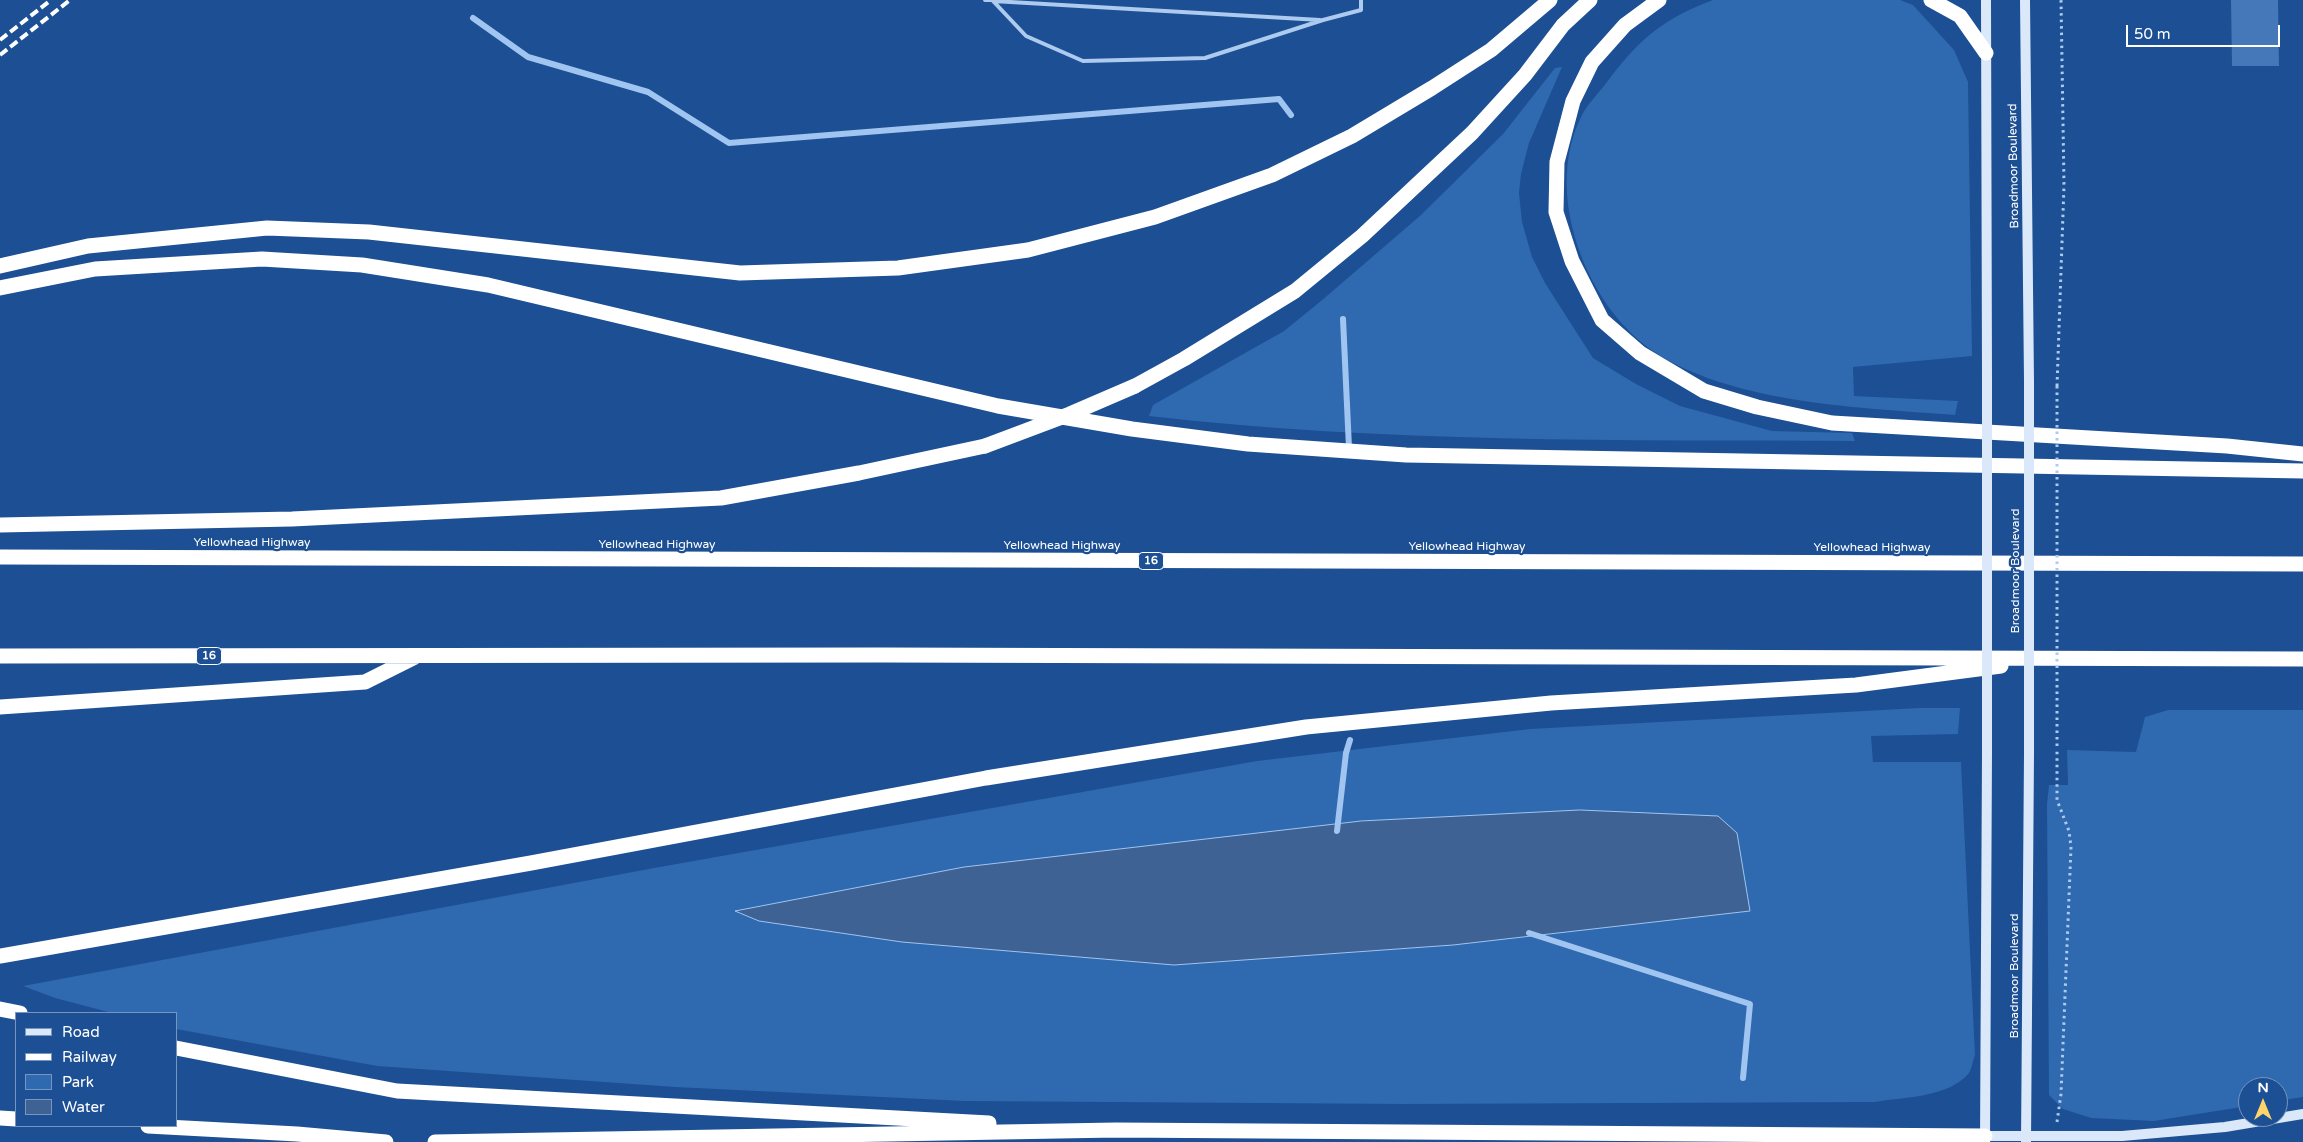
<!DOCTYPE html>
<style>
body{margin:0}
#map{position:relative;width:2303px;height:1142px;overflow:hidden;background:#1c4f93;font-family:"Varela Round",sans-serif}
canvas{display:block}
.legend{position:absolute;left:15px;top:1012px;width:162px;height:115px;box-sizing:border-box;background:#1c4f93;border:1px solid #7795be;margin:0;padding:6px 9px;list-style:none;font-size:15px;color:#fff}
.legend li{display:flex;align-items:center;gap:10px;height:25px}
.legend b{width:25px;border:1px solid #7795be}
.north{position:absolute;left:2238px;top:1077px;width:50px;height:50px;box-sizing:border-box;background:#1c4f93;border:1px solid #7795be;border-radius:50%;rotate:0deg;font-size:14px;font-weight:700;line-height:20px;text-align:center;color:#fff}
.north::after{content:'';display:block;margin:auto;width:18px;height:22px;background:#ffd56a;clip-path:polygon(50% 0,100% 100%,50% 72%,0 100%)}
.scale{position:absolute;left:2126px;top:25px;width:154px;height:22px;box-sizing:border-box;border:2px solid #fff;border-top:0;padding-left:6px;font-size:15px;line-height:18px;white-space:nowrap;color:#fff;-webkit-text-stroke:4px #1c4f93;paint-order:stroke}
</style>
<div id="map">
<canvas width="2303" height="1142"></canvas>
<ul class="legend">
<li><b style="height:6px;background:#dae8fa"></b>Road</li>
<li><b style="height:6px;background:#fff"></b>Railway</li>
<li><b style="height:14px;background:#2f69b0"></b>Park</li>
<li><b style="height:14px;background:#3e6294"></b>Water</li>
</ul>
<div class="north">N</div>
<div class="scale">50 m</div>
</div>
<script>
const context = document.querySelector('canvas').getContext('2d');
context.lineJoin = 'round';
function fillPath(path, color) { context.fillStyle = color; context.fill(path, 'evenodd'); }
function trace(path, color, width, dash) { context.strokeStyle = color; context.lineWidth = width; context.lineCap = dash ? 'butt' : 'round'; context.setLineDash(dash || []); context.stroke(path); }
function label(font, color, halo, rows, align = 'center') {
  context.font = font + ' "Varela Round",sans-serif'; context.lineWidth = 4.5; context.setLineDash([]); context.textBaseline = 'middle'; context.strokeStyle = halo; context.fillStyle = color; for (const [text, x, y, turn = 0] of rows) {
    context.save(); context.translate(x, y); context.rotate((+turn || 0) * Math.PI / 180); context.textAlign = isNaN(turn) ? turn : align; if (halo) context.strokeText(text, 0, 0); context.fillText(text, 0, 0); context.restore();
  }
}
fillPath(new Path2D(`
 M1713,0H1900L1913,5L1954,50L1968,82L1972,356L1853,367L1854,396L1958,401L1955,415C1863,408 1739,404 1659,355C1629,336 1606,308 1590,276C1566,227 1556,166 1582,115C1588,103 1599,93 1607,82C1638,40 1664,18 1713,0Z
 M1562,67L1529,143L1521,174L1519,193L1522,222L1532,257L1545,283L1593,358L1636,384L1680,406L1772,431L1852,433L1855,441C1620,440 1383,443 1149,416L1153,405L1284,331L1321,301L1421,215L1503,134L1555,68Z
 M1919,708H1960L1958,734L1871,736L1873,762H1961L1975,1055C1973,1060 1972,1068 1969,1073C1948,1098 1904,1097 1874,1102L1404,1104L964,1101L675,1087L377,1066L176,1029V1013H112L55,998L23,986L654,868L1257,761L1530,729ZM1580,810L1750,911L1453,945L1174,965L902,942L759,921L736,911L964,867L1361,821Z
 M2168,710H2303V1097L2278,1101V1087H2248V1106L2154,1121L2091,1118L2063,1109L2049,1095L2047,804L2049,785H2068L2067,750L2136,752L2145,717Z`), '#2f69b0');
const water = new Path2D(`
 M1580,810L1718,816L1737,833L1750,911L1453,945L1174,965L902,942L759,921L735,911L964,867L1361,821Z`);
fillPath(water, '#3e6294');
trace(water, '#a0c5f1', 1);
trace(new Path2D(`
 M473,18L528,57L648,92L729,143L1279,99L1291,115
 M1343,319L1349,448
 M1337,831L1346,753L1350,740
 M1529,933L1750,1004L1743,1078`), '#a0c5f1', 6);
fillPath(new Path2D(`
 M2231,0H2278L2279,66H2232Z`), '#4478b9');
trace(new Path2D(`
 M2057,386L2064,185L2061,0
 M2057,1122L2061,1094L2071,847L2069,831L2057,800V749`), '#adcaef', 3, [2.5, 4]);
trace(new Path2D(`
 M985,0H993
 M993,1L1026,36L1083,61L1205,58L1323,20L1361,10V0
 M993,1L1320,20`), '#adcaef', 4);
trace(new Path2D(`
 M1986,0L1987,379
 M2025,0L2029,381
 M1985,1136H2122L2225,1127L2303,1114
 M1985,1142L1987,753
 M2026,1142L2029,754`), '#dae8fa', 10);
trace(new Path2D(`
 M1659,0L1625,25L1592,62L1573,101L1557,162L1556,212L1572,261L1602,320L1640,353L1704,391L1757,407L1832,423L2227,446L2303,454
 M1931,0L1960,16L1986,53
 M0,266L88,246L267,228L369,232L740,273L898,268L1028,250L1155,217L1272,175L1352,136L1432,88L1491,50L1550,0
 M0,288L95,269L262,259L362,265L488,285L998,406L1132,429L1248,444L1406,455L2303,471
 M1135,386L1184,359L1295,291L1362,236L1472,133L1525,75L1563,25L1590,0
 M0,525L292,519L721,498L859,473L985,446
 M0,557L2303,564
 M0,656L881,655L2303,659
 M0,707L365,682L415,657
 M0,956L531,863L986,778L1306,727L1551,703L1856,685L2001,666
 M0,1009L20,1013
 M176,1048L397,1091L989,1123
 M0,1118L16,1119
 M148,1126L297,1134L386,1142
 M435,1142L1116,1130L1985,1136`), '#fff', 15);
trace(new Path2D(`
 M0,40L51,0
 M0,55L70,0`), '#fff', 4, [9, 4]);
trace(new Path2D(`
 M2057,386V749`), '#adcaef', 3, [2.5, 4]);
trace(new Path2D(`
 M1987,379V753
 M2029,754V381`), '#dae8fa', 10);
trace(new Path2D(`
 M985,446L1070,414L1135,386`), '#fff', 15);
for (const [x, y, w] of [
 [1151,561,25],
 [209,656,25]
]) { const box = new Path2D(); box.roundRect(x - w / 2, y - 8.5, w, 17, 4); context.fillStyle = '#1c4f93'; context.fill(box); trace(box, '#fff', 1); }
label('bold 11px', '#fff', null, [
 ["16",1151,561],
 ["16",209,656]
]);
label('12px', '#fff', '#1c4f93', [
 ["Broadmoor Boulevard",2014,166,-91],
 ["Yellowhead Highway",252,543],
 ["Yellowhead Highway",657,545],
 ["Yellowhead Highway",1062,546],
 ["Yellowhead Highway",1467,547],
 ["Yellowhead Highway",1872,548],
 ["Broadmoor Boulevard",2016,571,-90],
 ["Broadmoor Boulevard",2015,976,-90]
]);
</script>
